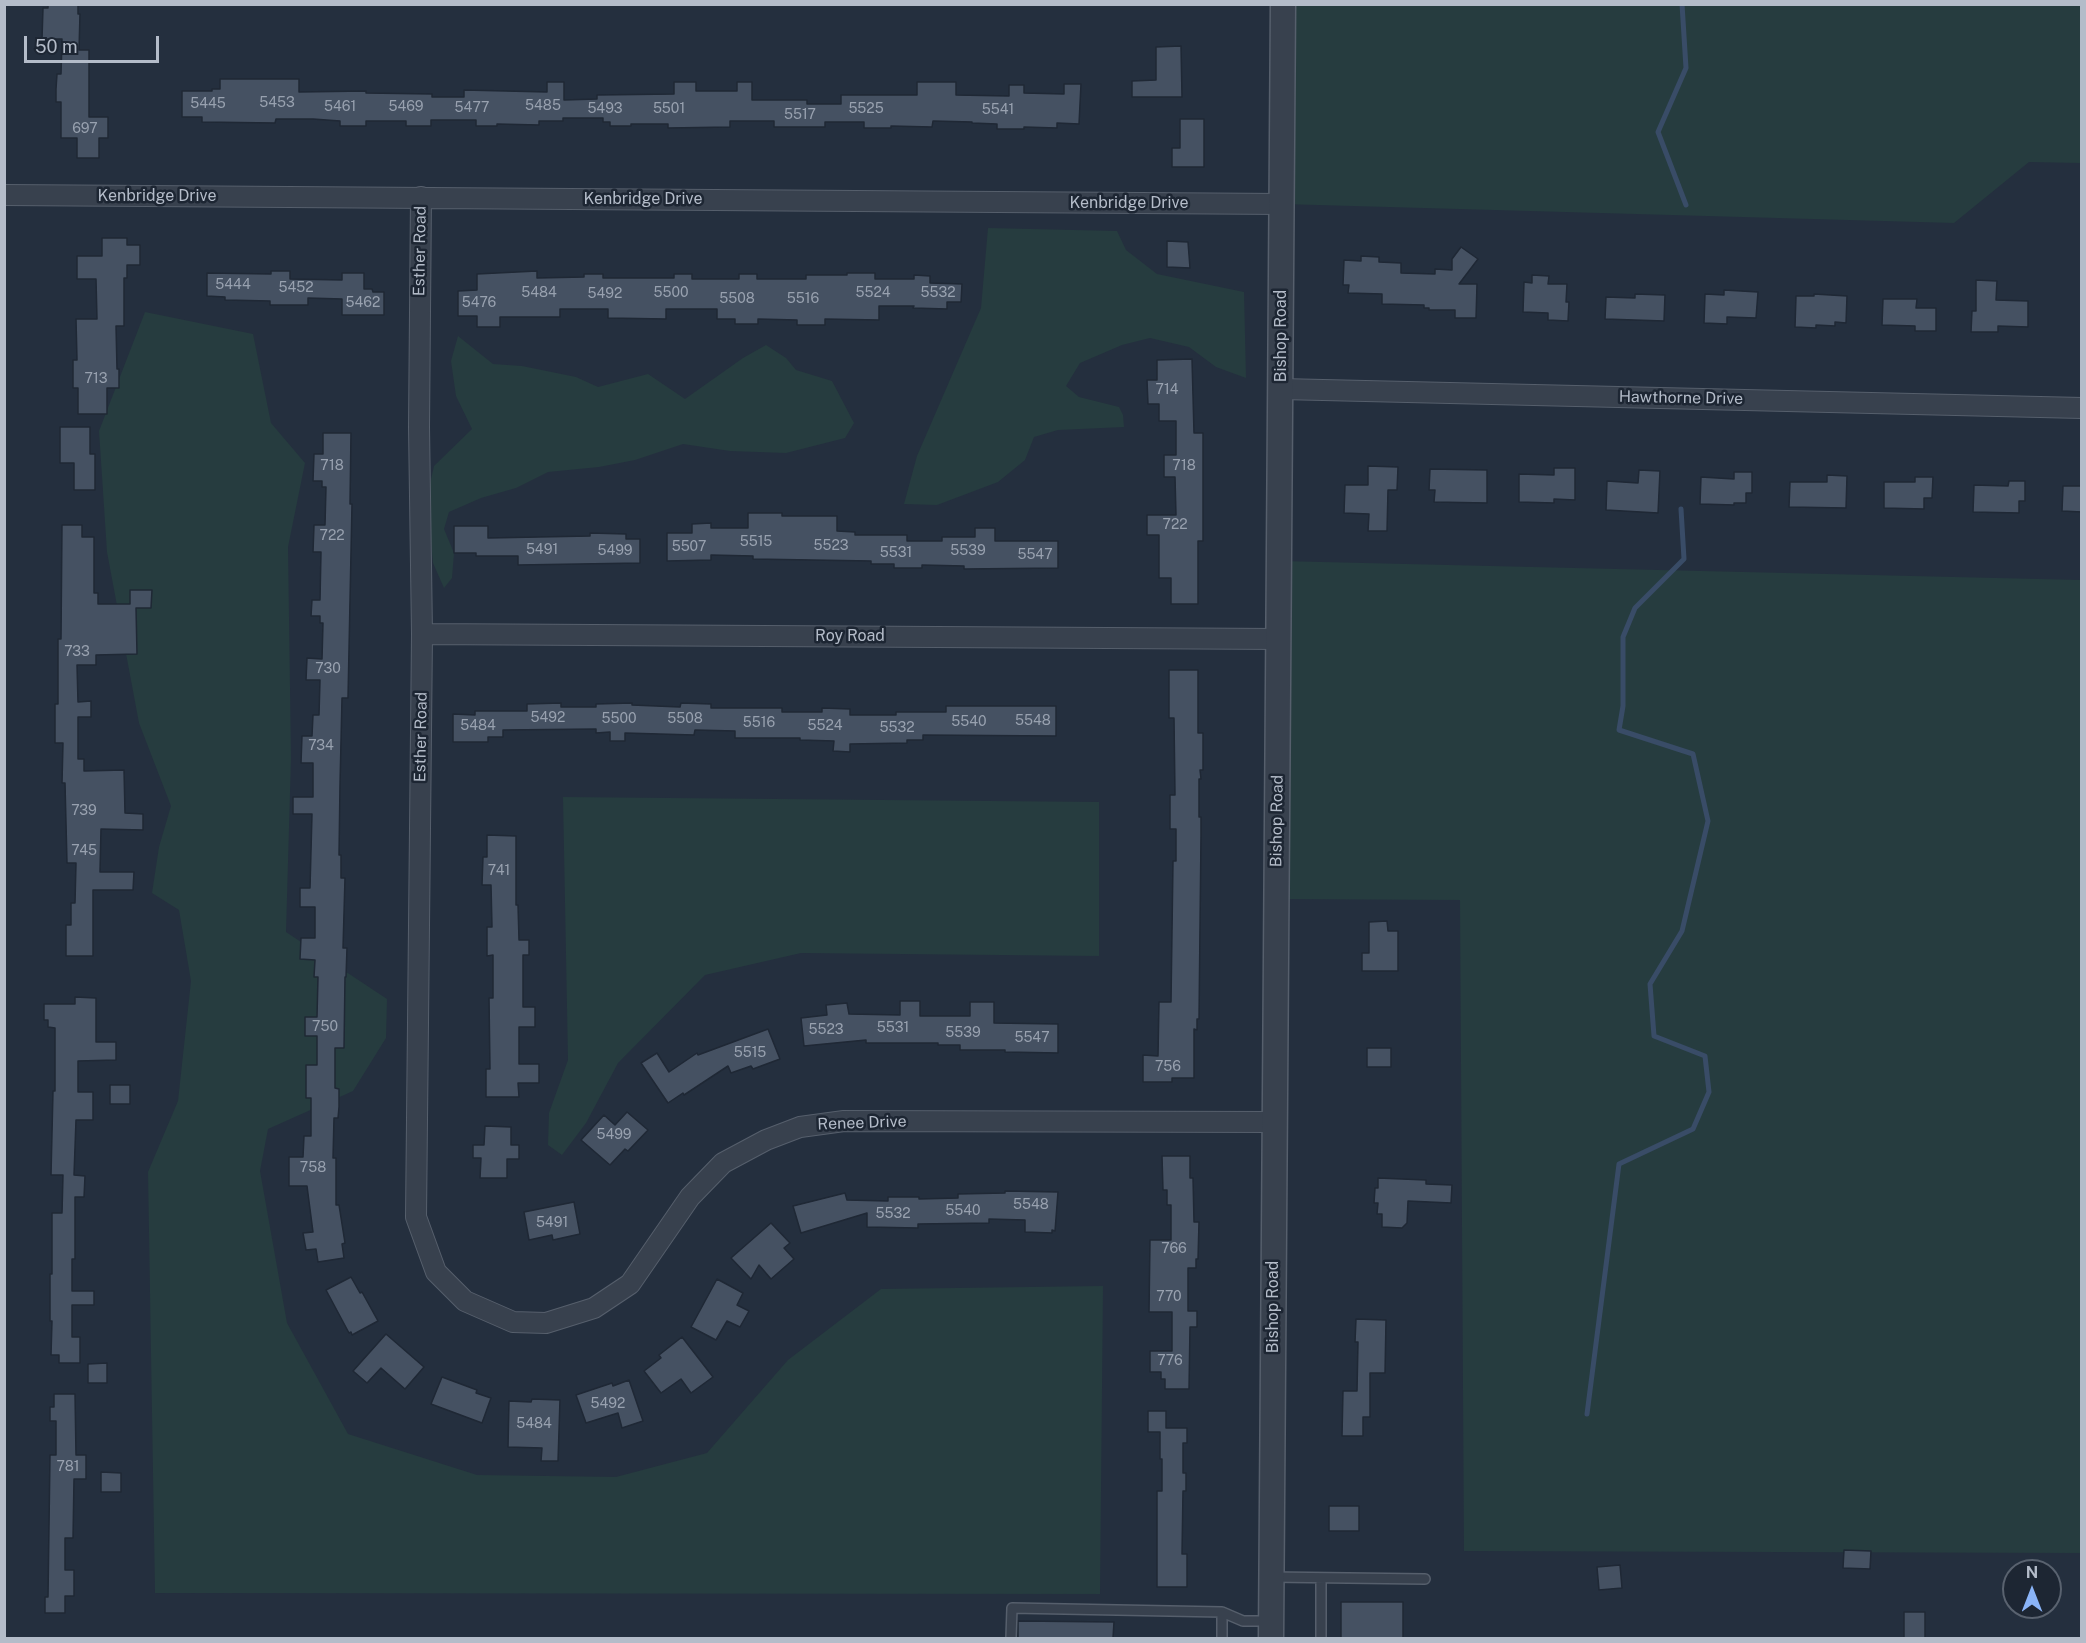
<!DOCTYPE html>
<style>
body{margin:0}
#map{position:relative;width:2086px;height:1643px;overflow:hidden;background:#242f3e;font-family:"Public Sans",sans-serif}
canvas{display:block}
.frame{position:absolute;inset:0;border:6px solid #b4bcc9;pointer-events:none}
.north{position:absolute;left:2002px;top:1559px;width:60px;height:60px;box-sizing:border-box;background:#1d2633;border:2px solid #59626f;border-radius:50%;rotate:0deg;font-size:16px;font-weight:700;line-height:24px;text-align:center;color:#b4bcc9}
.north::after{content:'';display:block;margin:auto;width:21px;height:27px;background:#8ab4f8;clip-path:polygon(50% 0,100% 100%,50% 72%,0 100%)}
.scale{position:absolute;left:24px;top:36px;width:135px;height:27px;box-sizing:border-box;border:3px solid #b4bcc9;border-top:0;padding-left:8px;font-size:18px;line-height:21px;white-space:nowrap;color:#b4bcc9;-webkit-text-stroke:4px #1d2633;paint-order:stroke}
</style>
<div id="map">
<canvas width="2086" height="1643"></canvas>
<div class="frame"></div>
<div class="north">N</div>
<div class="scale">50 m</div>
</div>
<script>
const context = document.querySelector('canvas').getContext('2d');
context.lineJoin = 'round';
function fillPath(path, color) { context.fillStyle = color; context.fill(path, 'evenodd'); }
function trace(path, color, width, dash) { context.strokeStyle = color; context.lineWidth = width; context.lineCap = dash ? 'butt' : 'round'; context.setLineDash(dash || []); context.stroke(path); }
function label(font, color, halo, rows, align = 'center') {
  context.font = font + ' "Public Sans",sans-serif'; context.lineWidth = 5; context.setLineDash([]); context.textBaseline = 'middle'; context.strokeStyle = halo; context.fillStyle = color; for (const [text, x, y, turn = 0] of rows) {
    context.save(); context.translate(x, y); context.rotate((+turn || 0) * Math.PI / 180); context.textAlign = isNaN(turn) ? turn : align; if (halo) context.strokeText(text, 0, 0); context.fillText(text, 0, 0); context.restore();
  }
}
fillPath(new Path2D(`
 M1283,5H2081V163L2029,162L1954,223L1282,204Z
 M988,228L1117,231L1126,250L1157,274L1244,292L1246,378L1216,367L1189,347L1150,338L1122,345L1080,363L1066,386L1079,397L1119,407L1123,415L1124,427L1058,430L1034,437L1025,460L998,482L937,505L904,504L917,456L981,308Z
 M145,312L253,334L271,423L305,463L288,547L291,758L286,932L387,999L386,1038L353,1091L268,1129L260,1171L287,1323L348,1434L477,1475L616,1477L707,1453L788,1360L881,1289L1103,1286L1100,1594L155,1593L148,1172L178,1101L191,981L179,910L152,893L159,847L171,806L139,723L107,552L99,431Z
 M458,336L493,364L522,366L576,377L598,387L648,374L685,399L743,358L766,345L786,358L796,370L832,381L854,423L845,438L786,453L730,451L683,444L635,460L599,467L548,472L516,488L481,498L449,512L444,529L454,553L452,578L444,588L433,563L427,497L434,466L472,429L456,396L451,361Z
 M1280,561L2081,580V1553L1464,1551L1460,900L1276,899Z
 M563,797L1099,802V956L801,953L705,975L618,1063L586,1123L562,1155L548,1145L549,1113L568,1060Z`), '#263c3f');
trace(new Path2D(`
 M1682,4L1686,68L1658,132L1686,205
 M1587,1414L1619,1164L1693,1129L1709,1092L1705,1056L1654,1036L1650,984L1682,931L1708,821L1693,754L1619,730L1623,706V637L1635,608L1684,559L1681,509`), '#394c67', 5);
const building = new Path2D(`
 M48,4H78V14H80L79,50H89V117H108V138H99V158H77V138H61V102H56V89L57,74H61L62,39H42L43,8H48Z
 M1181,46L1182,97H1132V81L1156,80V47Z
 M220,79H299V92L366,91V93L432,94V97H464V90L547,92V82H564V100L597,99V95L674,94V82H696V91H737V82H752V100H807V104H841V95H917V82H956V95L1009,96V85H1024V93L1064,94V84H1081L1079,124L1057,123V128L1024,127V129H997V124L972,123V122L933,121L932,127L891,126V128H864V122H825V127H774V121H730V127L668,128V124H631V126H610V122H603V118H563V121H539V125L497,124V126H476V120H431V126H406V121H366V126H340V121L313,119H276L275,123L202,122V117H182V91H212V89H220Z
 M1180,119H1204V167H1172V148H1180Z
 M102,238H127V245H140V265H127V278H124V326H116L117,369H119V388H107V414H78V388H73V360H77L76,319H97L96,279H77V256H102Z
 M1167,241L1188,242L1190,268L1167,267Z
 M1461,247L1478,259L1459,284H1477L1476,318H1455V310H1429V308H1424V305L1382,304V294L1348,293L1349,285H1343L1344,260L1361,261V256L1379,257V262L1401,263V273L1435,274V269L1452,270V259Z
 M271,271H290V279L342,280V273H364V289H372L373,292H384V315H342V299L308,298V305H270V301L225,300V297L207,296V273L271,274Z
 M537,271V278L584,277V274H603V278H674V274H692V279H739V274H757V279H806V275H847V273H875V279H914V275L930,276V283L962,284L961,302H947V309L913,308L914,306H879V320L825,319V325H797V320L758,319V324H735V319H717V309H666V319L608,318V309H560V317H500V327H477V316H458V291L477,290V274Z
 M1532,275L1549,276L1548,284H1567L1566,302H1569L1568,321L1548,320V313L1523,312L1524,282L1532,283Z
 M1976,280L1997,281L1996,300L2028,301V327L1998,326V332H1971L1972,311H1976Z
 M1724,290L1758,292L1756,318L1727,317V324L1704,323L1705,294L1724,295Z
 M1635,294L1665,295L1664,321L1605,319L1606,297L1635,298Z
 M1814,294L1847,296L1846,323L1835,322V326L1816,325V328L1795,327L1796,296H1814Z
 M1883,299H1917L1916,308H1936V331H1915V326L1882,325Z
 M1192,359L1194,433H1203V541H1198V604H1171V578H1159V535H1147V515H1176L1175,477H1164V455H1176V421H1159V404H1148L1147,380H1157V360Z
 M60,427H90V454H95V490H74V463H60Z
 M323,433H351L350,504H352L348,698H342L340,785L339,855H341V878H345L343,948H347L346,977H345L344,1048H335V1088L339,1089V1107L338,1118H334L333,1158H336V1205H339L345,1243L342,1244L344,1258L318,1262L316,1249L306,1250L303,1233L313,1232L307,1186H289V1157H303L304,1136H311V1098H306V1065H317V1036H305V1017H317L318,977H314L315,960L300,959L301,938H315V907H300V888H310L312,814H293V797H313V763H301L302,736H312L313,715H319L320,680H306L307,658L322,659L323,623H320V616H311L312,600H320L321,552H313L314,525H325L326,487H322V481H313L314,454H323Z
 M1368,466L1398,467L1397,490H1388L1387,531H1368L1369,514L1344,513L1345,485H1368Z
 M1554,468H1575V500L1554,499V503L1519,502V474L1554,475Z
 M1430,469L1487,470V503L1434,502L1435,490H1429Z
 M1639,470L1660,471L1658,513L1606,510L1607,481L1638,483Z
 M1734,472H1752V493H1746V503H1734V505L1700,504L1701,477L1734,479Z
 M1827,475L1847,476L1846,508L1789,507L1790,482H1827Z
 M1915,477H1933L1932,498H1924V509L1884,508V482H1915Z
 M2009,481H2025V501H2019V513L1973,512L1974,485L2008,486Z
 M2063,486H2082V512L2062,511Z
 M748,513H782V516H837V531L855,532V535H907V541H942V537H975V528H995V541H1058V568L964,569V566L922,565V568H894V564H871V561L753,559V556L711,555V560L667,561V533H692V524L711,523V528H748Z
 M62,525H82V537H94V593H98V604H130V590H152L151,608H136L137,654L96,655V665H77L78,702L91,701V717H78V759H84V771L124,770L125,813L143,814V830L101,829L100,872H134L133,890H93V956H66V925H71V903H75L76,863H67L65,783H62L63,743H55V704H58V639H61Z
 M454,526H488V538L590,536V533L626,534V539H640V563L518,565V556H476V553H454Z
 M1169,670H1198V733H1203V770H1200L1201,779H1199V817H1201V836L1199,1019H1197V1030L1194,1029V1078H1172V1082H1143V1055L1158,1056L1159,1002H1171L1173,861H1176V829H1170V795H1175L1174,718H1169Z
 M561,703V707H596V704L632,703V705L680,707L681,703L711,704V708H782V712H822V708L850,709V715H896V712H946V706H1056V736L923,735V740H907V743L850,744V752L833,751L834,741L800,740V738H735V731L695,730L694,735L625,733V741H610V732L596,733V729L503,730V737H488V742H453V714L475,715V711H527V704Z
 M487,835L516,836V905H518L519,940H529V955H523V1007H535V1027H519V1064H539V1083H518L519,1097H486V1069H490L489,998H493V955L487,956V927H492L491,885H482L483,857H487Z
 M1387,921L1388,931H1398V971H1362V953H1369V922Z
 M75,997L96,998V1042H116V1060L78,1061V1092H93V1120H76L74,1175L85,1176L84,1197H75V1259H72V1291H94V1305H72V1337H80V1363H59V1355H51L52,1321H50V1274H52V1213H62L63,1175H51L53,1091H55V1028L48,1027V1020H44V1004H75Z
 M900,1001H920V1016H970V1002H994V1023L1058,1024V1053L1005,1052V1050H960V1045H938V1043H866V1040L804,1046L801,1018L827,1015L826,1005L847,1003L849,1014L900,1015Z
 M768,1029L780,1059L753,1069L751,1066L731,1073L728,1066L684,1095L683,1093L668,1103L641,1063L657,1053L669,1072L697,1053L698,1055Z
 M1367,1048H1391V1067H1367Z
 M110,1085H130V1104H110Z
 M627,1112L648,1130L628,1151L625,1149L610,1165L581,1140L604,1115L615,1125Z
 M485,1126L511,1127V1145H519V1159H507V1178H480L481,1158H473V1145H484Z
 M1162,1156H1190V1178H1193L1194,1222H1199L1198,1259H1196V1268H1188V1311H1197V1327H1190L1189,1389H1165V1379H1161V1372H1150V1351H1172V1312H1149L1150,1240H1171V1205H1167V1190H1163Z
 M1378,1178L1426,1180V1184L1452,1185L1451,1203L1408,1201L1407,1223L1402,1228L1382,1227V1214H1377L1378,1203H1374L1375,1188H1378Z
 M1005,1191L1058,1192L1055,1231L1052,1230V1233L1025,1232V1220L989,1219V1223L918,1224V1228L867,1227V1213L801,1233L793,1206L845,1193L847,1200L888,1201V1197H919V1199L958,1198V1194L1005,1193Z
 M574,1202L580,1234L553,1240L552,1235L529,1240L524,1212Z
 M771,1223L790,1243L784,1248L794,1259L771,1279L759,1265L751,1279L731,1258Z
 M351,1277L360,1293L362,1292L378,1321L352,1335L351,1332L349,1333L326,1290Z
 M717,1279L743,1293L737,1305L749,1311L740,1327L727,1321L716,1340L691,1327Z
 M1356,1319L1386,1320L1385,1373H1370V1417H1363V1436H1342L1343,1391H1357L1358,1342H1355Z
 M386,1334L424,1367L405,1389L381,1368L367,1383L353,1371Z
 M682,1337L713,1377L691,1393L681,1379L661,1393L644,1371L661,1358L659,1355Z
 M107,1363V1383H88V1364Z
 M442,1377L477,1390L476,1393L491,1398L482,1423L431,1404Z
 M629,1380L643,1421L622,1428L618,1413L586,1423L576,1395L612,1383L613,1386Z
 M54,1394H75L76,1455H86V1479H74L73,1538H65V1570H74V1596H65V1613H45V1597H48L50,1455H56V1421H50V1407H54Z
 M532,1399L560,1400L558,1461H541L542,1448L508,1447L509,1401L531,1402Z
 M1148,1411H1166V1428H1187V1443H1183V1473H1186V1491H1183L1182,1554H1187V1587H1157V1491H1162V1459H1160V1432H1148Z
 M101,1472L121,1473V1492H101Z
 M1329,1506H1359V1531H1329Z
 M1844,1550L1871,1551L1870,1569L1843,1568Z
 M1620,1565L1622,1588L1599,1590L1597,1567Z
 M1341,1602H1403V1638H1341Z
 M1904,1612H1925V1638H1904Z
 M1018,1621L1114,1622L1113,1638H1018Z`);
fillPath(building, '#455162');
trace(building, '#1f2835', 1.5);
const service = new Path2D(`
 M1271,1577L1425,1579
 M1321,1578V1638
 M1222,1612V1638
 M1011,1638L1012,1608L1222,1612L1243,1621H1271`);
const minor = new Path2D(`
 M4,195L1282,204
 M421,197L419,427L422,634L416,1217L436,1272L465,1301L513,1322L546,1323L594,1308L630,1284L690,1197L723,1163L766,1140L800,1127L844,1121L1274,1122
 M1281,389L2082,408
 M422,634L1279,639`);
const tertiary = new Path2D(`
 M1271,1638L1283,4`);
trace(service, '#565f6c', 12);
trace(minor, '#565f6c', 22);
trace(tertiary, '#565f6c', 27);
trace(service, '#38414e', 9);
trace(minor, '#38414e', 20);
trace(tertiary, '#38414e', 24);
label('14px', '#98a1af', null, [
 ["5453",277,103],
 ["5445",208,104],
 ["5485",543,106],
 ["5461",340,107],
 ["5469",406,107],
 ["5477",472,108],
 ["5493",605,109],
 ["5501",669,109],
 ["5525",866,109],
 ["5541",998,110],
 ["5517",800,115],
 ["697",85,129],
 ["5444",233,285],
 ["5452",296,288],
 ["5484",539,293],
 ["5500",671,293],
 ["5524",873,293],
 ["5532",938,293],
 ["5492",605,294],
 ["5508",737,299],
 ["5516",803,299],
 ["5462",363,303],
 ["5476",479,303],
 ["713",96,379],
 ["714",1167,390],
 ["718",332,466],
 ["718",1184,466],
 ["722",1175,525],
 ["722",332,536],
 ["5515",756,542],
 ["5523",831,546],
 ["5507",689,547],
 ["5491",542,550],
 ["5499",615,551],
 ["5539",968,551],
 ["5531",896,553],
 ["5547",1035,555],
 ["733",77,652],
 ["730",328,669],
 ["5492",548,718],
 ["5500",619,719],
 ["5508",685,719],
 ["5548",1033,721],
 ["5540",969,722],
 ["5516",759,723],
 ["5484",478,726],
 ["5524",825,726],
 ["5532",897,728],
 ["734",321,746],
 ["739",84,811],
 ["745",84,851],
 ["741",499,871],
 ["750",325,1027],
 ["5531",893,1028],
 ["5523",826,1030],
 ["5539",963,1033],
 ["5547",1032,1038],
 ["5515",750,1053],
 ["756",1168,1067],
 ["5499",614,1135],
 ["758",313,1168],
 ["5548",1031,1205],
 ["5540",963,1211],
 ["5532",893,1214],
 ["5491",552,1223],
 ["766",1174,1249],
 ["770",1169,1297],
 ["776",1170,1361],
 ["5492",608,1404],
 ["5484",534,1424],
 ["781",68,1467]
]);
label('16px', '#b4bcc9', '#1d2633', [
 ["Kenbridge Drive",157,196],
 ["Kenbridge Drive",643,199],
 ["Kenbridge Drive",1129,203],
 ["Esther Road",420,251,-89],
 ["Bishop Road",1281,336,-90],
 ["Hawthorne Drive",1681,398,1],
 ["Roy Road",850,636],
 ["Esther Road",421,737,-89],
 ["Bishop Road",1277,821,-89],
 ["Renee Drive",862,1123,-2],
 ["Bishop Road",1273,1307,-90]
]);
</script>
